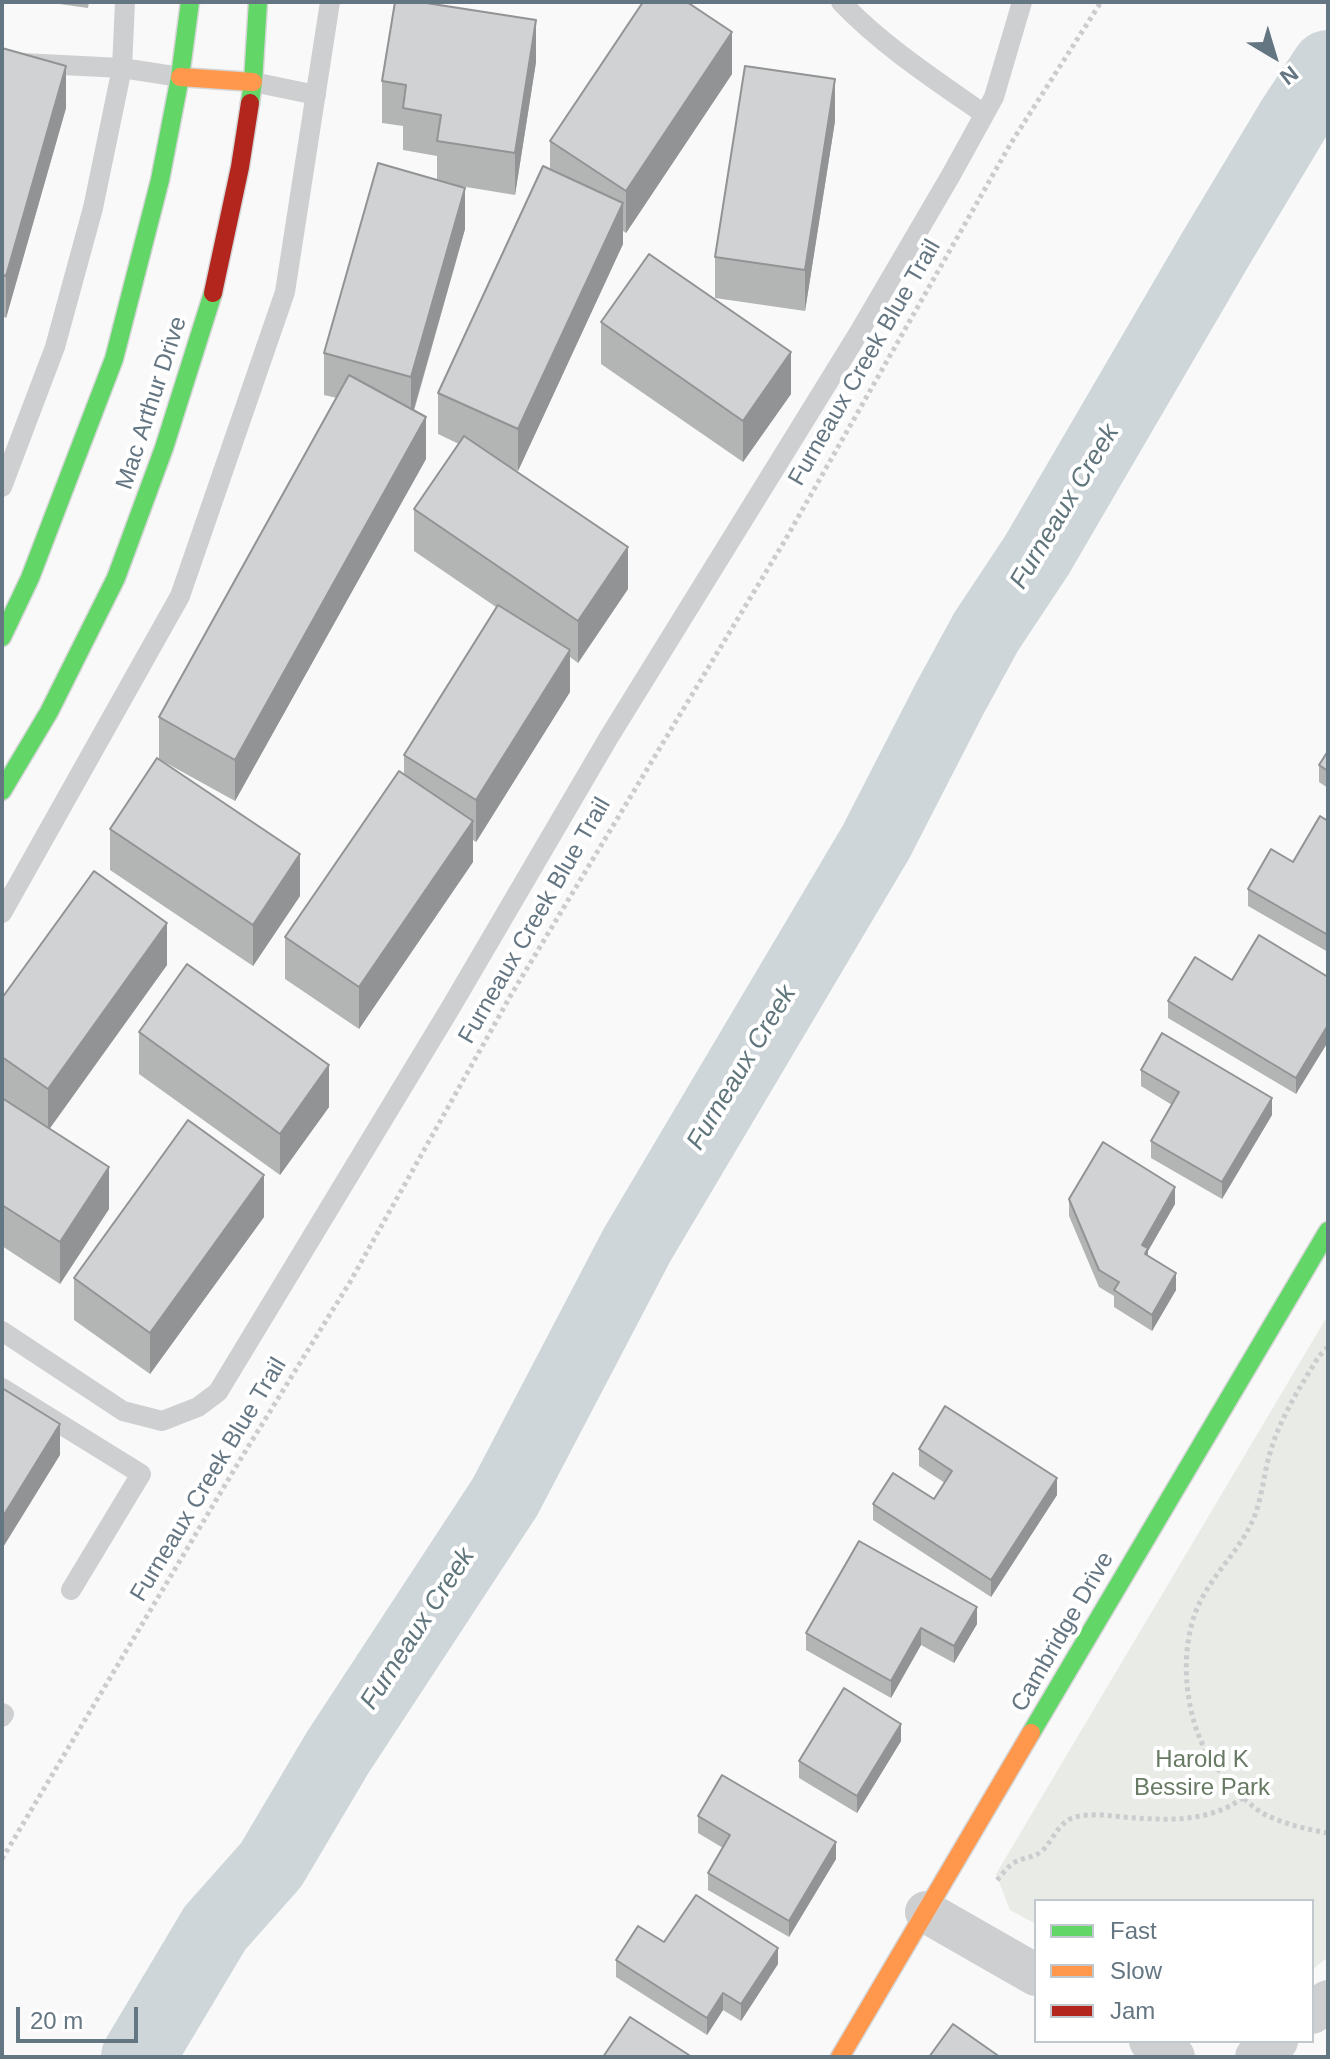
<!DOCTYPE html>
<style>
body{margin:0}
#map{position:relative;width:1330px;height:2059px;overflow:hidden;background:#f9f9f9;font-family:Arial,sans-serif}
canvas{display:block}
.frame{position:absolute;inset:0;border:4px solid #657683;pointer-events:none}
.legend{position:absolute;left:1034px;top:1899px;width:280px;height:144px;box-sizing:border-box;background:#fff;border:2px solid #c1c8cd;margin:0;padding:10px 14px;list-style:none;font-size:24px;color:#657683}
.legend li{display:flex;align-items:center;gap:16px;height:40px}
.legend b{width:40px;border:2px solid #c1c8cd}
.north{position:absolute;left:1234px;top:16px;width:80px;height:80px;-webkit-text-stroke:6px #fff;paint-order:stroke;rotate:142deg;font-size:22px;font-weight:700;line-height:32px;text-align:center;color:#657683}
.north::after{content:'';display:block;margin:auto;width:28px;height:36px;background:#657683;clip-path:polygon(50% 0,100% 100%,50% 72%,0 100%)}
.scale{position:absolute;left:16px;top:2007px;width:122px;height:36px;box-sizing:border-box;border:4px solid #657683;border-top:0;padding-left:10px;font-size:24px;line-height:28px;white-space:nowrap;color:#657683;-webkit-text-stroke:6px #fff;paint-order:stroke}
</style>
<div id="map">
<canvas width="1330" height="2059"></canvas>
<div class="frame"></div>
<ul class="legend">
<li><b style="height:10px;background:#63d668"></b>Fast</li>
<li><b style="height:10px;background:#ff974d"></b>Slow</li>
<li><b style="height:10px;background:#b3261e"></b>Jam</li>
</ul>
<div class="north">N</div>
<div class="scale">20 m</div>
</div>
<script>
const context = document.querySelector('canvas').getContext('2d');
context.lineJoin = 'round';
function fillPath(path, color) { context.fillStyle = color; context.fill(path, 'evenodd'); }
function trace(path, color, width, dash) { context.strokeStyle = color; context.lineWidth = width; context.lineCap = dash ? 'butt' : 'round'; context.setLineDash(dash || []); context.stroke(path); }
function label(font, color, halo, rows, align = 'center') {
  context.font = font + ' Arial,sans-serif'; context.lineWidth = 8; context.setLineDash([]); context.textBaseline = 'middle'; context.strokeStyle = halo; context.fillStyle = color; for (const [text, x, y, turn = 0] of rows) {
    context.save(); context.translate(x, y); context.rotate((+turn || 0) * Math.PI / 180); context.textAlign = isNaN(turn) ? turn : align; if (halo) context.strokeText(text, 0, 0); context.fillText(text, 0, 0); context.restore();
  }
}
fillPath(new Path2D(`
 M1328,1315V1957L1312,1970V1901H1036V1924L1010,1910L996,1874Z`), '#e8ebe6');
trace(new Path2D(`
 M138,2057L215,1928L271,1865L338,1752L505,1497L637,1245L876,842L950,698L986,632L1037,555L1215,250L1293,120L1328,67`), '#ced6d9', 74);
const fast = new Path2D(`
 M250,103L253,82L258,2
 M2,637L30,578L114,359L160,180L180,77L190,2
 M2,791L49,712L116,578L164,448L213,293
 M1031,1733L1328,1231`);
const slow = new Path2D(`
 M180,77L253,82
 M840,2057L1031,1733`);
const jam = new Path2D(`
 M213,293L240,167L250,103`);
trace(fast, '#d5d6d7', 21);
trace(slow, '#d5d6d7', 21);
trace(jam, '#d5d6d7', 21);
trace(new Path2D(`
 M1328,1347L1319,1356C1300,1387 1280,1418 1270,1453C1263,1476 1262,1502 1251,1524C1236,1555 1209,1578 1196,1611C1181,1650 1184,1702 1201,1741C1208,1758 1220,1772 1232,1786C1241,1796 1252,1807 1264,1814C1284,1824 1306,1829 1328,1833
 M2,1859L240,1460L350,1282L511,995L784,542L1011,143L1101,2
 M997,1880C1002,1875 1008,1866 1015,1862C1024,1857 1035,1858 1043,1850C1053,1840 1057,1825 1072,1818C1085,1813 1109,1815 1122,1817C1165,1820 1206,1824 1243,1798`), '#cbcccd', 5, [4, 4]);
trace(new Path2D(`
 M841,2C883,46 934,79 984,114
 M2,62L122,68L180,77
 M253,82L316,95
 M2,487L55,347L93,208L122,68L125,2
 M2,913L180,596L285,292L330,2
 M2,1331L123,1411L162,1421L198,1407L218,1392L451,1007L609,737L858,334L951,175L994,97L1022,2
 M2,1388L141,1474L71,1590
 M2,1713L4,1714L2,1717`), '#cecfd0', 20);
trace(new Path2D(`
 M926,1912L1036,1975
 M1312,2013L1328,2001
 M1150,2041L1174,2057
 M1256,2057L1277,2041`), '#cecfd0', 42);
trace(fast, '#63d668', 18);
trace(slow, '#ff974d', 18);
trace(jam, '#b3261e', 18);
fillPath(new Path2D(`
 M45,2H89L88,8Z
 M395,2H499V4H435L536,62L515,195L460,186L465,229L414,411L426,459L235,801L159,759V717L337,398L324,395V353L437,180V156L403,150V126L382,123V81Z
 M2,48L66,108L6,318L2,316Z
 M732,74L626,233L623,231V244L518,471L509,467L628,589L578,663L570,657V692L476,842L473,840V862L359,1029L285,979V937L404,774V755L496,607L414,551V509L459,444L438,434V393L550,169V141Z
 M835,121L805,311L715,298V257Z
 M601,322L791,394L743,462L601,364Z
 M1328,751V788L1319,782V765Z
 M1328,821V952L1248,906V889L1293,862Z
 M110,829L300,896L253,966L110,870Z
 M167,965L49,1129L109,1209L60,1284L2,1246V998Z
 M1328,977L1296,1094L1168,1018V1001Z
 M139,1032L329,1107L280,1175L139,1074Z
 M1141,1070L1272,1115L1222,1199L1151,1158V1141L1172,1105L1141,1086Z
 M1069,1199L1175,1204L1148,1251V1256L1176,1290L1152,1331L1114,1307V1296L1099,1287L1069,1216Z
 M264,1217L150,1374L74,1320V1278Z
 M919,1449L1057,1495L991,1597L873,1520V1504L934,1499L945,1483L919,1466Z
 M977,1624L954,1663L921,1645L891,1698L806,1650V1633Z
 M901,1741L857,1813L799,1778V1761Z
 M698,1816L836,1859L789,1937L708,1890V1873L723,1848L698,1833Z
 M664,1942L778,1964L741,2021L723,2010L707,2035L616,1977V1960Z`), '#b3b5b5');
fillPath(new Path2D(`
 M536,20V62L515,195V153Z
 M732,32V74L626,233V191Z
 M66,66V108L6,318V276Z
 M835,79V121L805,311V270Z
 M465,188V229L411,419V377Z
 M623,203V244L518,471V429Z
 M791,352V394L743,462V421Z
 M426,417V459L235,801V760Z
 M628,547V589L578,663V621Z
 M570,650V692L476,842V800Z
 M473,821V862L359,1029V987Z
 M300,854V896L253,966V925Z
 M167,923V965L48,1131V1089Z
 M1328,1025V1042L1296,1094V1078Z
 M329,1065V1107L280,1175V1134Z
 M1272,1098V1115L1222,1199V1182Z
 M109,1167V1209L60,1284V1242Z
 M264,1175V1217L150,1374V1333Z
 M1175,1187V1204L1148,1251V1265L1142,1245Z
 M1176,1273V1290L1152,1331V1315Z
 M60,1424V1455L2,1549V1518Z
 M1057,1478V1495L991,1597V1580Z
 M977,1607V1624L954,1663V1646Z
 M921,1628V1645L891,1698V1681Z
 M901,1724V1741L857,1813V1796Z
 M836,1842V1859L789,1937V1921Z
 M778,1948V1964L741,2021V2004Z
 M723,1993V2010L707,2035V2018Z`), '#929394');
const building = new Path2D(`
 M395,2H420L536,20L515,153L437,141L441,115L403,108L406,85L382,81Z
 M643,2H687L732,32L626,191L550,141Z
 M2,48L66,66L6,276L2,275Z
 M745,66L835,79L805,270L715,257Z
 M378,163L465,188L411,377L324,353Z
 M543,166L623,203L518,429L438,393Z
 M649,254L791,352L743,421L601,322Z
 M349,375L426,417L235,760L159,717Z
 M464,436L628,547L578,621L414,509Z
 M498,605L570,650L476,800L404,755Z
 M1328,751V771L1319,765Z
 M157,758L300,854L253,925L110,829Z
 M399,771L473,821L359,987L285,937Z
 M1320,816L1328,821V935L1248,889L1271,849L1293,862Z
 M94,871L167,923L48,1089L2,1057V998Z
 M1259,935L1328,977V1025L1296,1078L1168,1001L1195,957L1232,980Z
 M187,964L329,1065L280,1134L139,1032Z
 M1162,1033L1272,1098L1222,1182L1151,1141L1179,1092L1141,1070Z
 M2,1098L109,1167L60,1242L2,1205Z
 M188,1120L264,1175L150,1333L74,1278Z
 M1103,1142L1175,1187L1142,1245L1148,1248L1145,1254L1176,1273L1152,1315L1114,1290L1119,1282L1099,1270L1069,1199Z
 M2,1388L60,1424L2,1518Z
 M945,1406L1057,1478L991,1580L873,1504L893,1473L934,1499L952,1471L919,1449Z
 M859,1541L977,1607L954,1646L921,1628L891,1681L806,1633Z
 M844,1688L901,1724L857,1796L799,1761Z
 M722,1775L836,1842L789,1921L708,1873L730,1835L698,1816Z
 M696,1895L778,1948L741,2004L723,1993L707,2018L616,1960L638,1926L664,1942Z
 M630,2017L692,2057H603Z
 M953,2024L1000,2057H929Z`);
fillPath(building, '#d0d2d3');
trace(building, '#929394', 2);
label('24px', '#657683', '#fff', [
 ["Furneaux Creek Blue Trail",865,363,-60],
 ["Mac Arthur Drive",152,403,-72],
 ["Furneaux Creek Blue Trail",535,921,-60],
 ["Furneaux Creek Blue Trail",209,1480,-59],
 ["Cambridge Drive",1063,1632,-60]
]);
label('24px', '#687a64', '#fff', [
 ["Harold K",1202,1760],
 ["Bessire Park",1202,1788]
]);
label('italic 26px', '#60757c', '#fff', [
 ["Furneaux Creek",1065,507,-59],
 ["Furneaux Creek",742,1068,-59],
 ["Furneaux Creek",418,1629,-57]
]);
</script>
